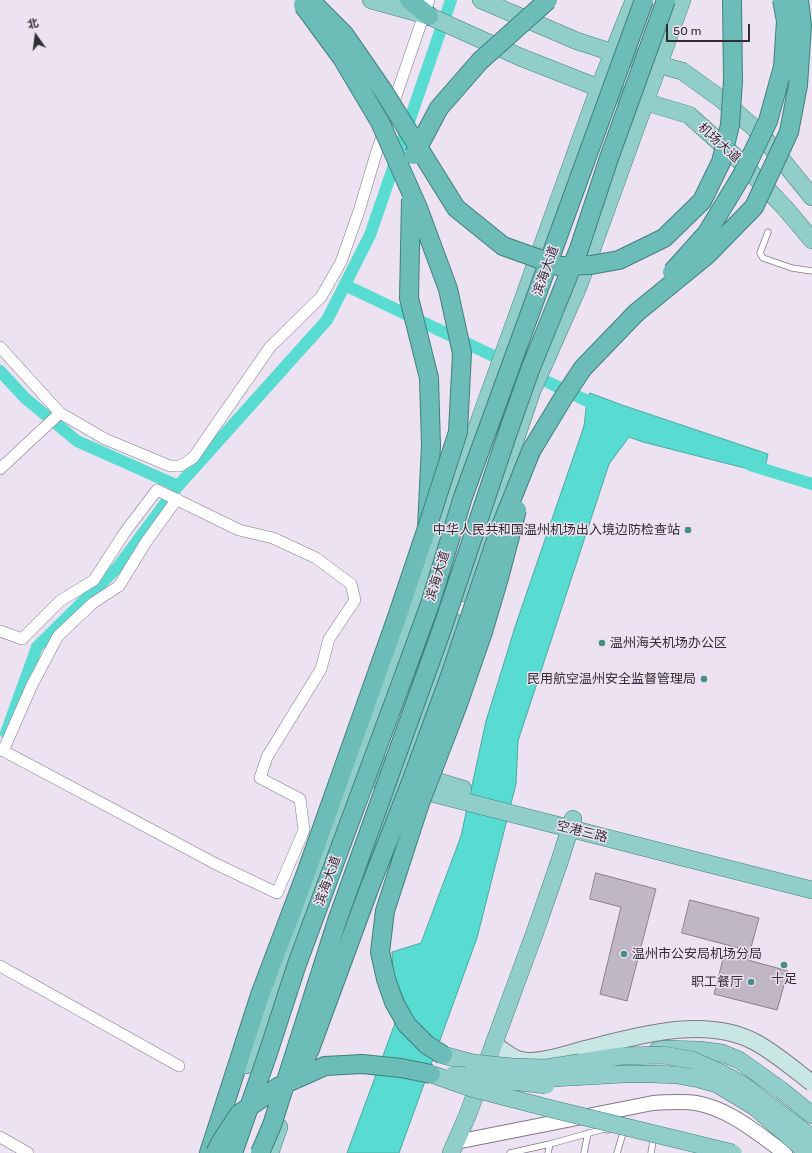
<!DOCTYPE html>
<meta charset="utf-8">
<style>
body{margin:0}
#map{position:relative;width:812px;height:1153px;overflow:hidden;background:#ece2f1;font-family:Rubik,"Noto Sans SC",sans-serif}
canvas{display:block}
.north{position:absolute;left:16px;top:16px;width:40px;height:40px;-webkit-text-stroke:3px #ece2f1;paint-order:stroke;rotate:346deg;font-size:11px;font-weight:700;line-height:16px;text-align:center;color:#312e33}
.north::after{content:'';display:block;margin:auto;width:14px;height:18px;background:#312e33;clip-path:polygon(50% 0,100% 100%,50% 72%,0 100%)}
.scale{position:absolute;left:666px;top:24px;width:84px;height:18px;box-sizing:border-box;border:2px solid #312e33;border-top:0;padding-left:5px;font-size:12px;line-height:14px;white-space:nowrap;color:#312e33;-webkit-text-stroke:3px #ece2f1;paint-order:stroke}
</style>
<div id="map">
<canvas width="812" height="1153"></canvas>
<div class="north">北</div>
<div class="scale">50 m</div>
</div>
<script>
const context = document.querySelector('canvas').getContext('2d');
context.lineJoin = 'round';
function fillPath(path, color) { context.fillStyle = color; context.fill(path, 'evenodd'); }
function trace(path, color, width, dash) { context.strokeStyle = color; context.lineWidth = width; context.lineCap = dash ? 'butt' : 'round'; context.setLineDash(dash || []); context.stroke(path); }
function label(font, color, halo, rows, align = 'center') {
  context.font = font + ' Rubik,"Noto Sans SC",sans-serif'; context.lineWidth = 3; context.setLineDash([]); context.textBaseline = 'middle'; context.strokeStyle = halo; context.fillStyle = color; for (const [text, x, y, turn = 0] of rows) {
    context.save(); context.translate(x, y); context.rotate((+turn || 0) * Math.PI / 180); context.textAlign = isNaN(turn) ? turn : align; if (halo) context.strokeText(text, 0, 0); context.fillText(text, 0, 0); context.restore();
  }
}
const water = new Path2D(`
 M590,393L622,405L768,454L764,473L643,442L629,437L609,464L518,741L516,784L477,938L399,1153H347L404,999L393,973L392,952L421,943L461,836L486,721L516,624L584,426L586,409Z`);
fillPath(water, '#58dcd2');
trace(water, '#4ca8a2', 1);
trace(new Path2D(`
 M345,285L602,408
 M0,371L25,398L77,441L178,486
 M750,465L812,484
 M6,733L37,647L118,567L178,486L327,320L370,235L451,0`), '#58dcd2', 12);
const building = new Path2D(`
 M596,873L656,889L627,1001L600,994L621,907L590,899Z
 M690,900L759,918L750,951L682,933Z
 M743,949L750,951L748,960L788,971L777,1010L714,994L724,955L741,959Z`);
fillPath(building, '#bfb7c5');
trace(building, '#88808d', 1);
const service = new Path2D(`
 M768,232L760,253L763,258L792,268L812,271
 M550,1144L604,1129L608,1130
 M510,1153L550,1144L548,1153
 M584,1153L588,1133
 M617,1153L623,1133
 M651,1153L653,1141`);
const minor = new Path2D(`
 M0,347L60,413L105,439L170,466H180L193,458L270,347L321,297L341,262L359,211L376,154L429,0
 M0,469L60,413
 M0,631L22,639L60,601L94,580L125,532L157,490L239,530L273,538L316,558L351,584L355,600L329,639L321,669L267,757L260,778L300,799L304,830L277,893L216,864L0,749
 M3,751L32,685L58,636L93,603L119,586L146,542L177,499
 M0,966L179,1066
 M0,1137L28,1153`);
const tertiary = new Path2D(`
 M456,1142L653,1103C667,1102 682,1101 696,1103C730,1109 758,1134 785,1153`);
const secondary = new Path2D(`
 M494,1045C503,1049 511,1058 521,1060C538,1064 567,1054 585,1049`);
const primary = new Path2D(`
 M371,0L429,16L520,57L599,88L689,115L740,161L785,208L812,240
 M481,0L577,41L614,53L682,71L721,99L760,133L812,197
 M463,593L532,391L579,285L682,0
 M358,758L463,789
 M353,773C506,813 659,851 812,890
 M375,852L454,622
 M658,1050L663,1049L699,1050L722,1053L739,1060L781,1090L812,1115
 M443,1055L473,1063
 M246,1065L358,758L599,88L634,0
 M270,1153L279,1127
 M451,1153L468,1114L535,932L559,863L573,819`);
const trunk = new Path2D(`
 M409,0L429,16
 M531,451L563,398L583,368L636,313
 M209,1153L260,995L305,876L397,617L427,528L431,445L429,378`);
trace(service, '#827a87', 7);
trace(minor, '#827a87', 12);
trace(tertiary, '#827a87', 16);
trace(secondary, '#827a87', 18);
trace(primary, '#40807d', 18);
trace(trunk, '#40807d', 20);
trace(service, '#fff', 5.5);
trace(minor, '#fff', 11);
trace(tertiary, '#fff', 14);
trace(secondary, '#c8e6e4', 16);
trace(primary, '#91cdc9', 17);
trace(trunk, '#6cbcb7', 18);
const secondaryBridge = new Path2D(`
 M585,1049C637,1036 705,1015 755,1042C774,1052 795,1070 812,1083`);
const primaryBridge = new Path2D(`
 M473,1063L512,1067L546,1068L621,1056L663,1055L692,1060L719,1072L743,1085L812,1138
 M431,1074L471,1088L552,1109L733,1153
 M453,1075L467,1076L546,1085
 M535,1079L624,1074H653L677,1075L699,1079L717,1084L755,1107L808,1153`);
const trunkBridge = new Path2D(`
 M309,0L314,4L344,34L384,92L456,208L503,246L559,266L591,265L619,260L664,238L702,201L721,162L730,125L733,81L732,0
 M303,5L342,58L380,122L418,208L448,289L462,353L458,432L427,528
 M414,155L439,108L480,61L548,0
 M411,199L409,298L429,378
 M672,272L707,233L742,175L768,121L783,67L786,21L782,0
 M636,313L707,255L754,207L789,132L798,85L802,25L799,0
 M443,1055L427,1045L407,1025L394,1002L386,979L380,952L385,911L420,803L457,707L483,632L499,578L517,510
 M297,1076L310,1049L369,889L411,782L450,676L499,531L531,451
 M215,1153L222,1140L239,1114L278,1087L325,1066L362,1064L401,1068L431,1074
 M233,1153L268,1053L297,964L403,678L430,604L463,497L644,0
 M260,1153L272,1125L337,921L442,629L508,432L530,370L579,249L609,158L666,0`);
trace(secondaryBridge, '#827a87', 18, []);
trace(primaryBridge, '#40807d', 18, []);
trace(trunkBridge, '#40807d', 20, []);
trace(secondaryBridge, '#c8e6e4', 16);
trace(primaryBridge, '#91cdc9', 17);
trace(trunkBridge, '#6cbcb7', 18);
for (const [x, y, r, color] of [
 [688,530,4,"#468d87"],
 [602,643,4,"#468d87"],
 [704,679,4,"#468d87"],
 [624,954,4,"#468d87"],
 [784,965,4,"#468d87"],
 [751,982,4,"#468d87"]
]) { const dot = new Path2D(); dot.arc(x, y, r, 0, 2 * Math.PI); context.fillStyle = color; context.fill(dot); trace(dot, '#ece2f1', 1.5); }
label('13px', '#312e33', '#ece2f1', [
 ["机场大道",719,143,42],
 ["滨海大道",546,271,-70],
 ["滨海大道",438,576,-73],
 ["空港三路",582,832,14],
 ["滨海大道",328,881,-70]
]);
label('13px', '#312e33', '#ece2f1', [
 ["中华人民共和国温州机场出入境边防检查站",680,530],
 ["温州海关机场办公区",610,643,"left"],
 ["民用航空温州安全监督管理局",696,679],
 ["温州市公安局机场分局",632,954,"left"],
 ["十足",784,979,"center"],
 ["职工餐厅",743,982]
], 'right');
</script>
